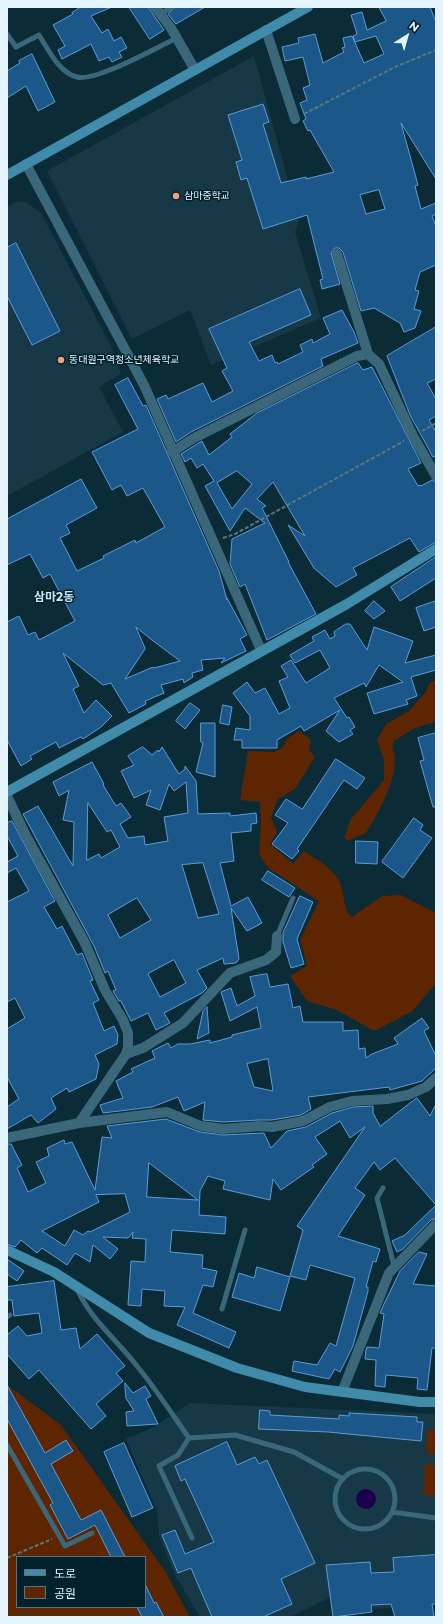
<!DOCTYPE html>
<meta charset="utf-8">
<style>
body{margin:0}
#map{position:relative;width:443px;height:1624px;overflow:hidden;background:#0b2b37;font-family:Montserrat,"Noto Sans KR",sans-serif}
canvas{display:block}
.frame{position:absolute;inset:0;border:8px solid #e3f4fd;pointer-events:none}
.legend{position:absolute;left:16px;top:1556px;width:130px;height:52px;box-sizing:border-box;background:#01212d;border:1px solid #5b7580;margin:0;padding:5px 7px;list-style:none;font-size:12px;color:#e3f4fd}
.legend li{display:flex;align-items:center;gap:8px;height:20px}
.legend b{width:20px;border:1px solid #5b7580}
.north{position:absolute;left:387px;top:16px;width:40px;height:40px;-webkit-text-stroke:3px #01212d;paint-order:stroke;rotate:37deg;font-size:11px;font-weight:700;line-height:16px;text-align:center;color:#e3f4fd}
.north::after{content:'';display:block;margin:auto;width:14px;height:18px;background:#e3f4fd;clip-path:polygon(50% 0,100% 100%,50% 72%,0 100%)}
</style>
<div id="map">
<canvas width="443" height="1624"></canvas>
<div class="frame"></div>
<ul class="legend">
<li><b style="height:5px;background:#418baa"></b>도로</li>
<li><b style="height:11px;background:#5d2500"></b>공원</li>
</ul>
<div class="north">N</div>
</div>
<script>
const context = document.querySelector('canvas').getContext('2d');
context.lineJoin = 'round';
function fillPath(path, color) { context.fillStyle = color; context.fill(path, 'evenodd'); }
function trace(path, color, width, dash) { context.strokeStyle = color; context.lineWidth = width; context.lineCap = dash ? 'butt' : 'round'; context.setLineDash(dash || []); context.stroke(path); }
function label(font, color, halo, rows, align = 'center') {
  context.font = font + ' Montserrat,"Noto Sans KR",sans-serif'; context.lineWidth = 3; context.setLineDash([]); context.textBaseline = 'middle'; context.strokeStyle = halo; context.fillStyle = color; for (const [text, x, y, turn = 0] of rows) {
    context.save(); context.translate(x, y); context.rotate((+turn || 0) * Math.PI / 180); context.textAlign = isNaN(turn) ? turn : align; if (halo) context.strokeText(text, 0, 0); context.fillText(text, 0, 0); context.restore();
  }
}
fillPath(new Path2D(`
 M254,56L299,220L295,232L321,318L211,365L190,310L132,339L47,171Z
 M18,201L28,203L41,213L111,346L121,374L99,387L123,432L7,496V207Z
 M190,1403L436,1414V1606L373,1609L369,1595L331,1597L290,1617H200L175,1575L159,1536L157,1511L126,1439L154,1427Z`), '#173947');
fillPath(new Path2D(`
 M436,681V721L413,729L394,741C391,749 395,752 395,760C394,785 379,812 366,833L347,841L344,837L351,819L384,780V760L377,740L386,724L409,711L425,693L430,682Z
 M299,731L311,740L309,750L315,757L295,789L278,799L271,817L277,832L270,844L293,864L304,851C316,859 330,866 338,879C346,891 341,907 352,917L382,896L401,895L436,913V983L413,1011L374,1031L337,1010L307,1001L290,976L307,966L300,940L319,901L268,868L259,854L261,825L260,802L240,800L248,751L274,752L283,747L288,738Z
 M7,1385L61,1425L165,1571L190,1617H7ZM17,1557H145V1607H17Z
 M427,1430L436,1431V1455L426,1454Z
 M425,1464L436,1465V1496L423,1495Z`), '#5d2500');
fillPath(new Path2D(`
 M356 1499a10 10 0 1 1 20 0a10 10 0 1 1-20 0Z`), '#1b004e');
const building = new Path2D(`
 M81,7H112L91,16L102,33L108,29L114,41L121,37L127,48L119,52L122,57L112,62L109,57L99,61L91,44L62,59L58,50L65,46L53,25L73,14L72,13Z
 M129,7H148L164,30L150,39Z
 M176,7H205L176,24L168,14Z
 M379,7H430L436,22V179L401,123L418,185L415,186L421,209L436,203V214L432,216L436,226V265L420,272L415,290L419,291L414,309L421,311L415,328L404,332L400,323L374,308L361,311L343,252L339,248H335L331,253L340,284L322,289L320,280L323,279L307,215L263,229L247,178L241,180L236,162L242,160L228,115L263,104L269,122L263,124L281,183L306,177V179L334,172L310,130L308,131L303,121L306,119L300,103L307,100L303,88L310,85L303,57L285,61L282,47L299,43L298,38L315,34L323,63L344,52L342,48L345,47L343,38L352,36L364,63L384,54L376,36L355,42L353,36L357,34L351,15L362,12L367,30L386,21ZM379,190L385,209L366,214L360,195Z
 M32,54L55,102L38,111L26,86L7,98V71L20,63L19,61Z
 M16,243L60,331L32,345L7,296V248Z
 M300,289L311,315L249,342L259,361L272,355L275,363L277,362L278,364L303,352L300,345L312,339L313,343L330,334L323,318L342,310L354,332L358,343L321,359L323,366L191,432L176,442L157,399L166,395L168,399L203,383L212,402L233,391L222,371L227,368L209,329Z
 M436,327V379L427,383L436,399V416L429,420L436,432V456L433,457L410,415L387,356Z
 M358,363L363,370L372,367L421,463L408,469L418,486L420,485L421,486L432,480L436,482V542L419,552L410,538L353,568L357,575L336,587L314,568L288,525L305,536L273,482L257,499L266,506L262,508L289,562H288L316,614L267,640L245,584L240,587L230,564L232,539L265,523L245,508L230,531L205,486L214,481L203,464L197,468L191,458L185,462L181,454L202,441L209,455L232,437L230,434L257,413ZM237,471L252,484L232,509L217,483Z
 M128,378L143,406L146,405L219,571L227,600V598L247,635L240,639L246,651L221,663L225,658L201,660L203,670L192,673L193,677L184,683L183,679L161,685L164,693L145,701L146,704L129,713L111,683L103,685L63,653L79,686L73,689L84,713L96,700L112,716L101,727L83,739L81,737L59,748L56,742L30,756L32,759L21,766L7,740V622L19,616L28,635L35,632L39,640L75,621L50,574L43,578L30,554L7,565V519L81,479L97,508L66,525L70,533L60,538L77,571L104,558L103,556L135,540L136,543L165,527L143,488L127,496L121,485L112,490L92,452L138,429L115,385ZM136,627L148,637L180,661L154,668L153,667L125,679L145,649Z
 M436,557V578L400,601L391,587Z
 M374,601L385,611L374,619L365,611Z
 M436,601V627L424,631L416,608Z
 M346,624H350L367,650L374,627L413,641L405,663L436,655V670L411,677L417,696L406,700L408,704L374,714L367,693L403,682L379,665L366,687L364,683L334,698L347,718L349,717L355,727L350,730L353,734L339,742L326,731L340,710L304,731L301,726L277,740V748H242V740H234L236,728L250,730V716L233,693L247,682L255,693L265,688L279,714L290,708L279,681L288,677L281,666L291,660L306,683L330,668L320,650L295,663L290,655L314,641L312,637L325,630L330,639L335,636L334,632Z
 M190,703L200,710L185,729L176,721Z
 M223,705L232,707L229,725L220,723Z
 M201,723H215V777L196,772L203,743L201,742Z
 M436,733V807H433L420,761L424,760L418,738Z
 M143,747L152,755L158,750L159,752L162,747L179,774L185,769V766L196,781L198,814L230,813V816L256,813L257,823L251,824V831L231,833L234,861L220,863L231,906L248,897L262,923L247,931L231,908L239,959L236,963L224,964L223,958L197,970L207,988L202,993L164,1013L170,1023L156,1030L148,1013L131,1021L121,1001H119L113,991L116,990L108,971L105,973L94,946L23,814L38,806L73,866L74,822L63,820L69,790L59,796L53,782L92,762L104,784L103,785L116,806L121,803L131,817L120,824L128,838L144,836L145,845L168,841L164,817L188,813L186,782L174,791L169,784L160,810L146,805L151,790L134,798L121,771L134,765L128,756ZM88,803L107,832L111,830L120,847L101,858L99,854L87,860ZM203,863L219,914L198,918L182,865ZM137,898L151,920L120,938L108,915ZM174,960L186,983L160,997L148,974Z
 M336,759L365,778L357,789L344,780L297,849L299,851L292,859L272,844L288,823L275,815L286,799L302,809Z
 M414,818L423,825L420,830L432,838L403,878L382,862Z
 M12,821L55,901L44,907L57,929L62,926L77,955L82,953L93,980L90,981L99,1000L93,1003L104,1031L114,1026L118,1035L117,1044L95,1055L99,1064L96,1079L69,1092L67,1088L51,1098L56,1109L38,1123L31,1115L7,1129V1107L19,1099L7,1077V1029L25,1018L15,998L7,1002V902L29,891L16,868L7,873V862L18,856L7,836V823Z
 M356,841L378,842L377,864L356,863Z
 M268,871L295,888L289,897L262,880Z
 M300,896L313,902L297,939L304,964L291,968L283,942V933Z
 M267,974L270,987L288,984L293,1008L300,1006L303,1022H343V1031L358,1030L359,1049L365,1048L366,1058L372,1054L398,1044L394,1038L422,1018L429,1028L424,1031L436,1056V1068L422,1081L390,1090L389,1087L308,1097L311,1109L301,1115L272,1120H259L223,1122L203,1120L205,1102L184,1111L178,1097L152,1107L103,1113L100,1105L123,1098L116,1081L133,1072L131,1069L155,1058L152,1051L168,1043L171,1048L178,1044H190L210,1040V1043L232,1037V1035L261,1028L257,1007L230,1021L221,992L231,988L237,1006L255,996L250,977ZM268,1059L273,1091L254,1087L247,1064Z
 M207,1007L209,1033L197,1039L203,1011Z
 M417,1098L430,1116L436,1104V1218L431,1220L403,1249L397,1252L392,1241L405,1235L436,1205L395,1158L380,1170L374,1162L355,1188L365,1195L338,1236L380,1249L376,1262L373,1261L366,1287H368V1291L353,1346L340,1372L335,1369L329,1379L292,1371L294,1361L317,1365L330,1343L336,1346L355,1278L310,1265L306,1280L290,1276L303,1230L297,1226L365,1127L350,1138L340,1121L315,1137L327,1154L312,1165L314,1167L281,1190L273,1179L270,1200L223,1189L225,1181L208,1176L200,1191L199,1215L226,1217L225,1234L172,1230L170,1252L203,1255L202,1268L217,1271L213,1287L203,1285L193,1313L236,1332L229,1348L177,1325L185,1307L164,1306L165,1291L142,1289L141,1306L128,1305L131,1261L145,1262L146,1239L132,1238L133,1232L128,1238L103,1237L118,1249L110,1259L93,1245L90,1262L75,1253L67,1265L42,1248L37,1253L21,1240L15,1247L7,1244V1144H11L22,1165L17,1168L28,1192L46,1183L36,1162L49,1156L47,1148L64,1140L65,1144L72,1142L95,1190L102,1137L112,1138L107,1126L166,1119L200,1132L223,1135L264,1133L271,1148L287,1131L306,1127L332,1113L353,1107L373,1106V1113L380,1126ZM149,1163L198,1200L147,1197ZM125,1194L130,1212L90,1232L88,1231L83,1235L74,1230L65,1246L42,1231L99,1202L96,1195Z
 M419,1252L427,1254L413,1284L436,1286V1348H432L427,1390L417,1389L418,1378L386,1375L385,1387L375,1386L376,1360L365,1359L366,1350L367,1347L379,1348L384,1314L380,1313L384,1304L400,1271Z
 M7,1259L24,1271L17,1281L7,1274Z
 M257,1267L290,1277L280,1311L232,1297L239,1273L254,1278Z
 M54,1281L61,1330L76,1328L80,1349L97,1334L125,1366L116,1373L123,1381L96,1404L106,1416L91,1429L39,1370L29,1379L7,1354V1335L18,1326L27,1336L42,1333L39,1313L14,1316L12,1300H7V1287Z
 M125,1383L133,1393L145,1386L151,1396L146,1399L158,1424L127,1426L126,1412L134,1411L126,1398Z
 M7,1385L45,1453L66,1440L73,1451L51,1464L81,1520L101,1510L125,1557H111L95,1525L68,1539L50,1505L53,1503L7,1419Z
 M260,1410L270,1411V1415L339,1419V1415L349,1416V1413L417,1417V1422H423L421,1441L328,1432L259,1429Z
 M227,1442L237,1465L255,1457L259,1464L267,1460L315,1563L281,1579L292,1604L263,1617H212L191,1568L178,1573L162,1535L175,1530L185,1554L214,1542L185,1479L181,1481L175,1466Z
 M124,1443L153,1508L132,1517L104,1452Z
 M436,1555V1604H432L434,1617H395L391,1604L371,1605L372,1612L333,1617L326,1565L370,1562L371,1573L394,1572L393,1558Z
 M145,1584L154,1603L156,1602L164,1617H142L137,1607H145Z`);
fillPath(building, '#1b5789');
trace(building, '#5d9cd6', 1);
trace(new Path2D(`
 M304,114L395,67L436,50
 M422,431L436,423
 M223,538L235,534L404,441
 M7,1558L52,1539`), '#5c7681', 2, [4, 2]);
trace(new Path2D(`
 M160,14L172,7
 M7,34L16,47L39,35C48,49 59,73 77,77C96,82 157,47 177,38
 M277,936L293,898
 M383,1188L377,1198L394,1266
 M77,1289C91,1320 117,1340 137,1366C156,1389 172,1414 189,1438L235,1435L294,1452L343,1479
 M222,1309L245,1230
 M7,1317L10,1315
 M189,1438L178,1455L159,1466L192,1538
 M7,1445L65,1546L92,1533
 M335 1499a30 30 0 1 1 60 0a30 30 0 1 1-60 0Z
 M392,1512L436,1518`), '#3b677a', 5);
trace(new Path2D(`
 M155,7L171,28L195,70
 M266,30L295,119
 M26,164L144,385L261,650
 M337,254L368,354
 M172,452L194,438L357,356L368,354L379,364L413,436L436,476
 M7,796L26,836L85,943L105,990L123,1020L128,1033V1047L126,1054L79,1123
 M126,1054L143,1048L183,1023L230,973L266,960L276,952L277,936
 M7,1138L79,1123L167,1112L201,1126L223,1129L260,1126L272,1127L303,1121L330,1107L352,1101L387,1099L408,1095L426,1087L436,1078
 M342,1392L389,1273L436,1224`), '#3b677a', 10);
trace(new Path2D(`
 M7,175L308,7
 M7,792L347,604L436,549
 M7,1250L54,1272L149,1333L237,1368L305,1387L420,1402H436`), '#418baa', 10);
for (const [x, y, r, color] of [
 [176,196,4,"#f0a27a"],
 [61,360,4,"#f0a27a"]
]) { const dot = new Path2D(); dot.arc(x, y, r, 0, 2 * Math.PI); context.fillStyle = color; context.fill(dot); trace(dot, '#01212d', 1.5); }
label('10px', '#e3f4fd', '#01212d', [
 ["삼마중학교",184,196],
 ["동대원구역청소년체육학교",69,360]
], 'left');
label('bold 12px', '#c3e6f7', '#01212d', [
 ["삼마2동",54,597]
]);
</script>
